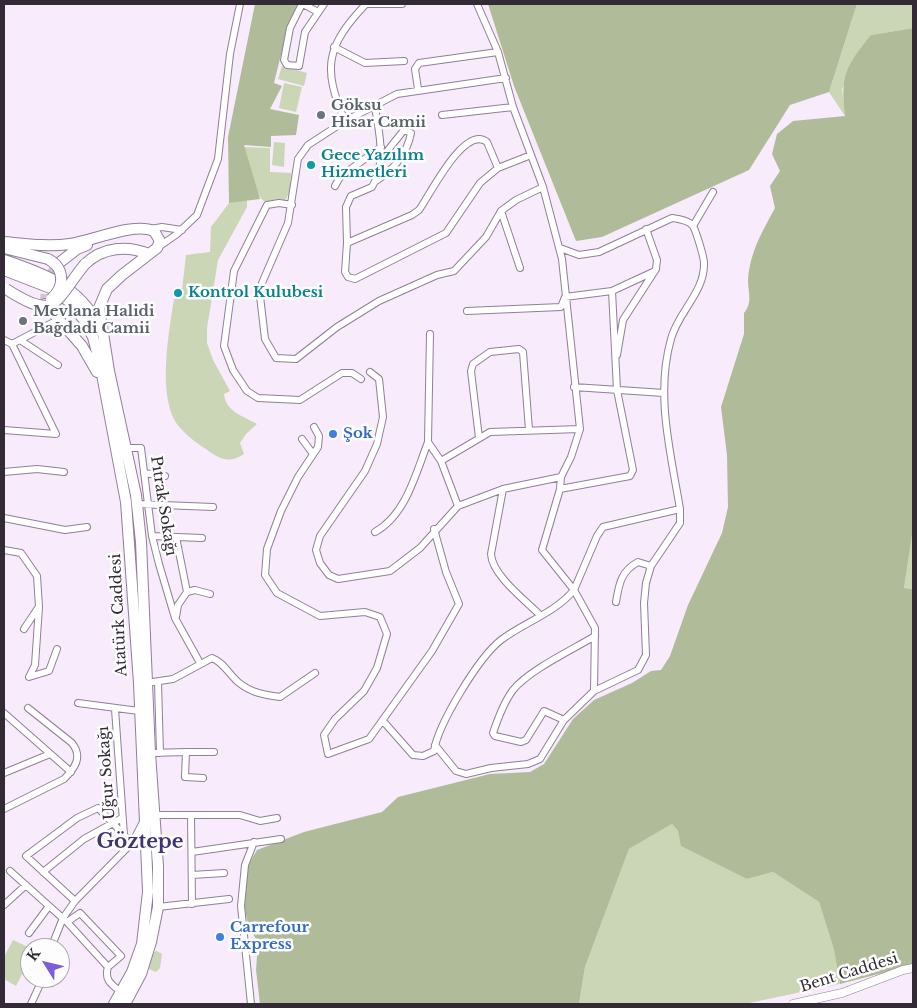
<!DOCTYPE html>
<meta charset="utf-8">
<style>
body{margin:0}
#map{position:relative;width:917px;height:1008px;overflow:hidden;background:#f7ebfc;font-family:"Libre Baskerville",serif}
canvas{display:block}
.frame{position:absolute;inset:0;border:5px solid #322a35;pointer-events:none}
.north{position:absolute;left:20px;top:938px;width:50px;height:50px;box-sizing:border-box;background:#fdfdfd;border:1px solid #aca9ad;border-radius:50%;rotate:306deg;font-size:14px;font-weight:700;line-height:20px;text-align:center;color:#322a35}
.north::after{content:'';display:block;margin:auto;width:18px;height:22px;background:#7d5ed9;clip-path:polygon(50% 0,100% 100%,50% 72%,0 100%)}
</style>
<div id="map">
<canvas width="917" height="1008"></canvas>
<div class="frame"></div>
<div class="north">K</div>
</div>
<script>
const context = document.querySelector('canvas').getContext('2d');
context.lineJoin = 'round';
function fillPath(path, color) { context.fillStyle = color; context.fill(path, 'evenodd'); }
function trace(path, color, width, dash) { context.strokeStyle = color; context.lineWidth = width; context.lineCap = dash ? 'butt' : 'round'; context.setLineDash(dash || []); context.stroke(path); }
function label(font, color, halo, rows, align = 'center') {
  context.font = font + ' "Libre Baskerville",serif'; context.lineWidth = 5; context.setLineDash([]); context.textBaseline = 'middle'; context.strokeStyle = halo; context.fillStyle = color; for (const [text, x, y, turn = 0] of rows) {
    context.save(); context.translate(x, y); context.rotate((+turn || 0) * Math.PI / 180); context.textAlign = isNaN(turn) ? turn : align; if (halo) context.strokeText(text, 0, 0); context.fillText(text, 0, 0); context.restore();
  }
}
fillPath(new Path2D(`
 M857,4H913V28L871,35L842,89L845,116L829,92Z
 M282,66L307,73L304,86L278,79Z
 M284,83L302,87L296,112L279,108Z
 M274,142L285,143L284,167L272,165Z
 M244,147L270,148V172L291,173L290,191L285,201L266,203C252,192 248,164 244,147Z
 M247,200V207L218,260L207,328V343L213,360L230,391L224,394C226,412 243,416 257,424L246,434L240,443L244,454C229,464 219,459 206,449C196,443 180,430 175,421C158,391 169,331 174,299H181L186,255L210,252L211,227L229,203Z
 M913,529V589L904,588Z
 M672,824L678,831L747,879L773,872L819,902L834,950L840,984L744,1004H579L585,967L629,849Z
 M13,940L30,948V959L16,986L4,979V957Z
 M157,951L162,954L160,968L156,972L149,969V966L154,952Z`), '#cad6b5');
fillPath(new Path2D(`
 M255,4H298L289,22L274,83L282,86L270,109L299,115L296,135L271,136V147L244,145L260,199L229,203L228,137Z
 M488,4H857L829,92L790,105L749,170L602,237L576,241L514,86Z
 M913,28V529L904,588L913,589V965L840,984L834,950L819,902L773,872L747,879L681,846L678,831L672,824L629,849L585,967L579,1004H260L256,970L258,943L248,924L243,901L248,865L257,850L304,832L382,812L398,797L490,774L530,772L544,764L573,719L594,700L632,683L651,671L661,670L670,656L688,605L722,533L728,507L727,455L721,407L744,334V313C753,302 748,293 748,280C750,252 762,232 775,208L770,186L780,171L772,154L777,134L793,121L845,116C840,75 846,66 871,35Z`), '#b0bc99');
trace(new Path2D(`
 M45,304L46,281L59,263`), '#d0c4d4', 10, [10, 5]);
const minor = new Path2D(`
 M302,4L290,28L284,60L287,65L299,66L305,32L324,4
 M303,4L318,12
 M365,4H402
 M477,4L498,52L513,107L543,187L562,259L580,429L571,457L561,477L560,489L542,550L574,590L595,628L594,691
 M334,47L365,63L404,61
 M506,78L397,94L345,121L308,145L298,159L288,223L262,283L260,296L265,339L276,358L296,359L337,327L379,301L437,275L454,271L486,237L501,211L516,200L543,187
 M418,89L415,69L419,63L498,52
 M375,107C379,132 387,163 372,187L351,196L346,207L347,243L345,272L348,277L355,279L446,233L480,183L498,168L531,155
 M442,115L513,107
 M345,121C322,68 326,46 366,4
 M376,181C393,170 407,154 411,133L404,130L380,160
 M335,186L340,177L381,147
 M292,205L279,203L267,205L234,271L224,346L233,370L247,391L258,398L300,400L342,373H352L361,379
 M501,211L520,268
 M693,226L713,192
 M151,229L162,227L182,230
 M347,243L412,215L419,210C429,197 464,124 487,142L498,168
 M157,248L177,234L197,215L218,159L230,54L240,4
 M467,311L561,307L565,297L612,291L653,272
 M430,334L428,442L441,461L458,506
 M4,340L12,344L56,434L4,430
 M20,340L58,365
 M12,344L52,323L63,327
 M617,355L623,320L656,269L657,260L646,229
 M370,372L379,379L383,417L377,444L365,471L320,536L316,550L320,563L329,575L338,579L390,571L420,548L458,506L503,489L561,477
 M574,387L664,393
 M314,427L319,436L318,447L298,477L281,511L267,549L265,575L277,593L320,616L365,612L380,617L387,634L377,668L364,691L335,719L324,735L328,754L369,739L432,651L459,604L446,572L434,529
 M479,438L471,371L473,364L490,352L519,349L523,352L529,430
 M302,439L313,454
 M127,448H141L152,536L159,564L175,618L200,663
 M441,461L490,432L580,429
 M4,472L37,469L64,472
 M144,473L165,476
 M503,489L491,554C492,575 525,600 540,615
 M560,489L630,476L633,470L617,390L612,291
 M137,504L213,507
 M4,518L65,530L87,527
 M375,532C406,515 416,473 428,442
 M152,536L202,538
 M176,537L187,592
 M4,550L21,553L37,576L39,607L35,665L29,677L49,671L57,649
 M616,602C619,584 621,571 638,562L651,566
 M176,617L178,605L187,592L195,590L210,594
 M24,629L38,608
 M158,682L160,753
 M146,683L173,679L212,658C223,662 229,674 238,682C251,693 265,695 280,697L315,673
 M78,703L139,711
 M115,709L124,835
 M4,713L71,772
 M564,720L544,711L526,740L521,742L495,736L493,733C498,718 504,702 513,690C529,670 572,650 595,636
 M383,721L413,755L423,756L434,751C438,724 479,657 501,640C525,622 555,613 574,590L597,536L603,527L680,509
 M435,745L456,771L466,774L491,768L528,764L540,759L564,720L594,691L638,670L646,655L644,603L646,583L651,566L680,523V509C671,454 655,395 671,339C678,312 705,292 704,263C704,257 696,231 693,226C688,220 679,219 672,218L599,252L579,255L560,248
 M186,752H214
 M150,753L186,752L185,777L203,778
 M4,773L50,754
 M4,809L64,779C75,768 83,757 72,743L28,708
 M152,815H240L260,821L277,818
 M191,815L192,904
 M192,852L281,839
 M10,871L67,922L108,967L121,956L80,913L67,922
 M43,872L84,839L122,818
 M192,875L224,873
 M75,901L26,856L77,818L98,808L132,843
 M4,905L26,885
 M158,907L229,899
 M29,933L49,906
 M51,948L63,918L75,901L132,843L144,820
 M108,967C104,980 111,984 121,992
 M31,1004L43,978
 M251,1004L241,906L245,865L254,842`);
const tertiary = new Path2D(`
 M793,1004L842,993L903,970L913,968`);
const primary = new Path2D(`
 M4,242C26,244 48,247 70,244C93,241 133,222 154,231L160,241L157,248L122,275L107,289L99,308L109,371L136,495L141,542L150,753L158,866V907L151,942L141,974L125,1004
 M4,248L48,259
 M4,260C43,273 79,286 99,326
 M59,263L77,249L87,245
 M85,264C103,247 127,245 149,254
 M4,270L53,289L71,303L84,320L93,337L100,364L126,502L139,683L148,892L142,944L132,972L114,1004
 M45,304L82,346L97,372`);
trace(minor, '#917f99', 8);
trace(tertiary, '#917f99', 9);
trace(primary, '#917f99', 12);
trace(minor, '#fff', 6);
trace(tertiary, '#fff', 8);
trace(primary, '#fff', 10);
const primaryBridge = new Path2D(`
 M48,259C65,268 65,287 51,299
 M6,289C57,322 54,302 85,264`);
trace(primaryBridge, '#917f99', 12, []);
trace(primaryBridge, '#fff', 10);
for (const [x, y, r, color] of [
 [321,115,5,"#6b7280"],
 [311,165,5,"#0f9aa8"],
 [178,293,5,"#0f9aa8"],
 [23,321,5,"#6b7280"],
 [333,434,5,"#3f7fe0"],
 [220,937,5,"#3f7fe0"]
]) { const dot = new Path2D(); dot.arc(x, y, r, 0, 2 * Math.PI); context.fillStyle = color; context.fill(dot); trace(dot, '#fdfdfd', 2); }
label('bold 15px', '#5b616d', '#fdfdfd', [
 ["Göksu",331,106],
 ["Hisar Camii",331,123],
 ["Mevlana Halidi",33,312],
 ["Bağdadi Camii",33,329]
], 'left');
label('bold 15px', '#0d838f', '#fdfdfd', [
 ["Gece Yazılım",321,156],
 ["Hizmetleri",321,173],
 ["Kontrol Kulubesi",188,293]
], 'left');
label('bold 15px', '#366cbe', '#fdfdfd', [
 ["Şok",343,434],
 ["Carrefour",230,928],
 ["Express",230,945]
], 'left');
label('15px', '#322a35', '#fdfdfd', [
 ["Pıtrak Sokağı",163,506,81],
 ["Atatürk Caddesi",119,615,-93],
 ["Uğur Sokağı",107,773,-94],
 ["Bent Caddesi",849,973,-17]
]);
label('bold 20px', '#413470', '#fdfdfd', [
 ["Göztepe",140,842]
]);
</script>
